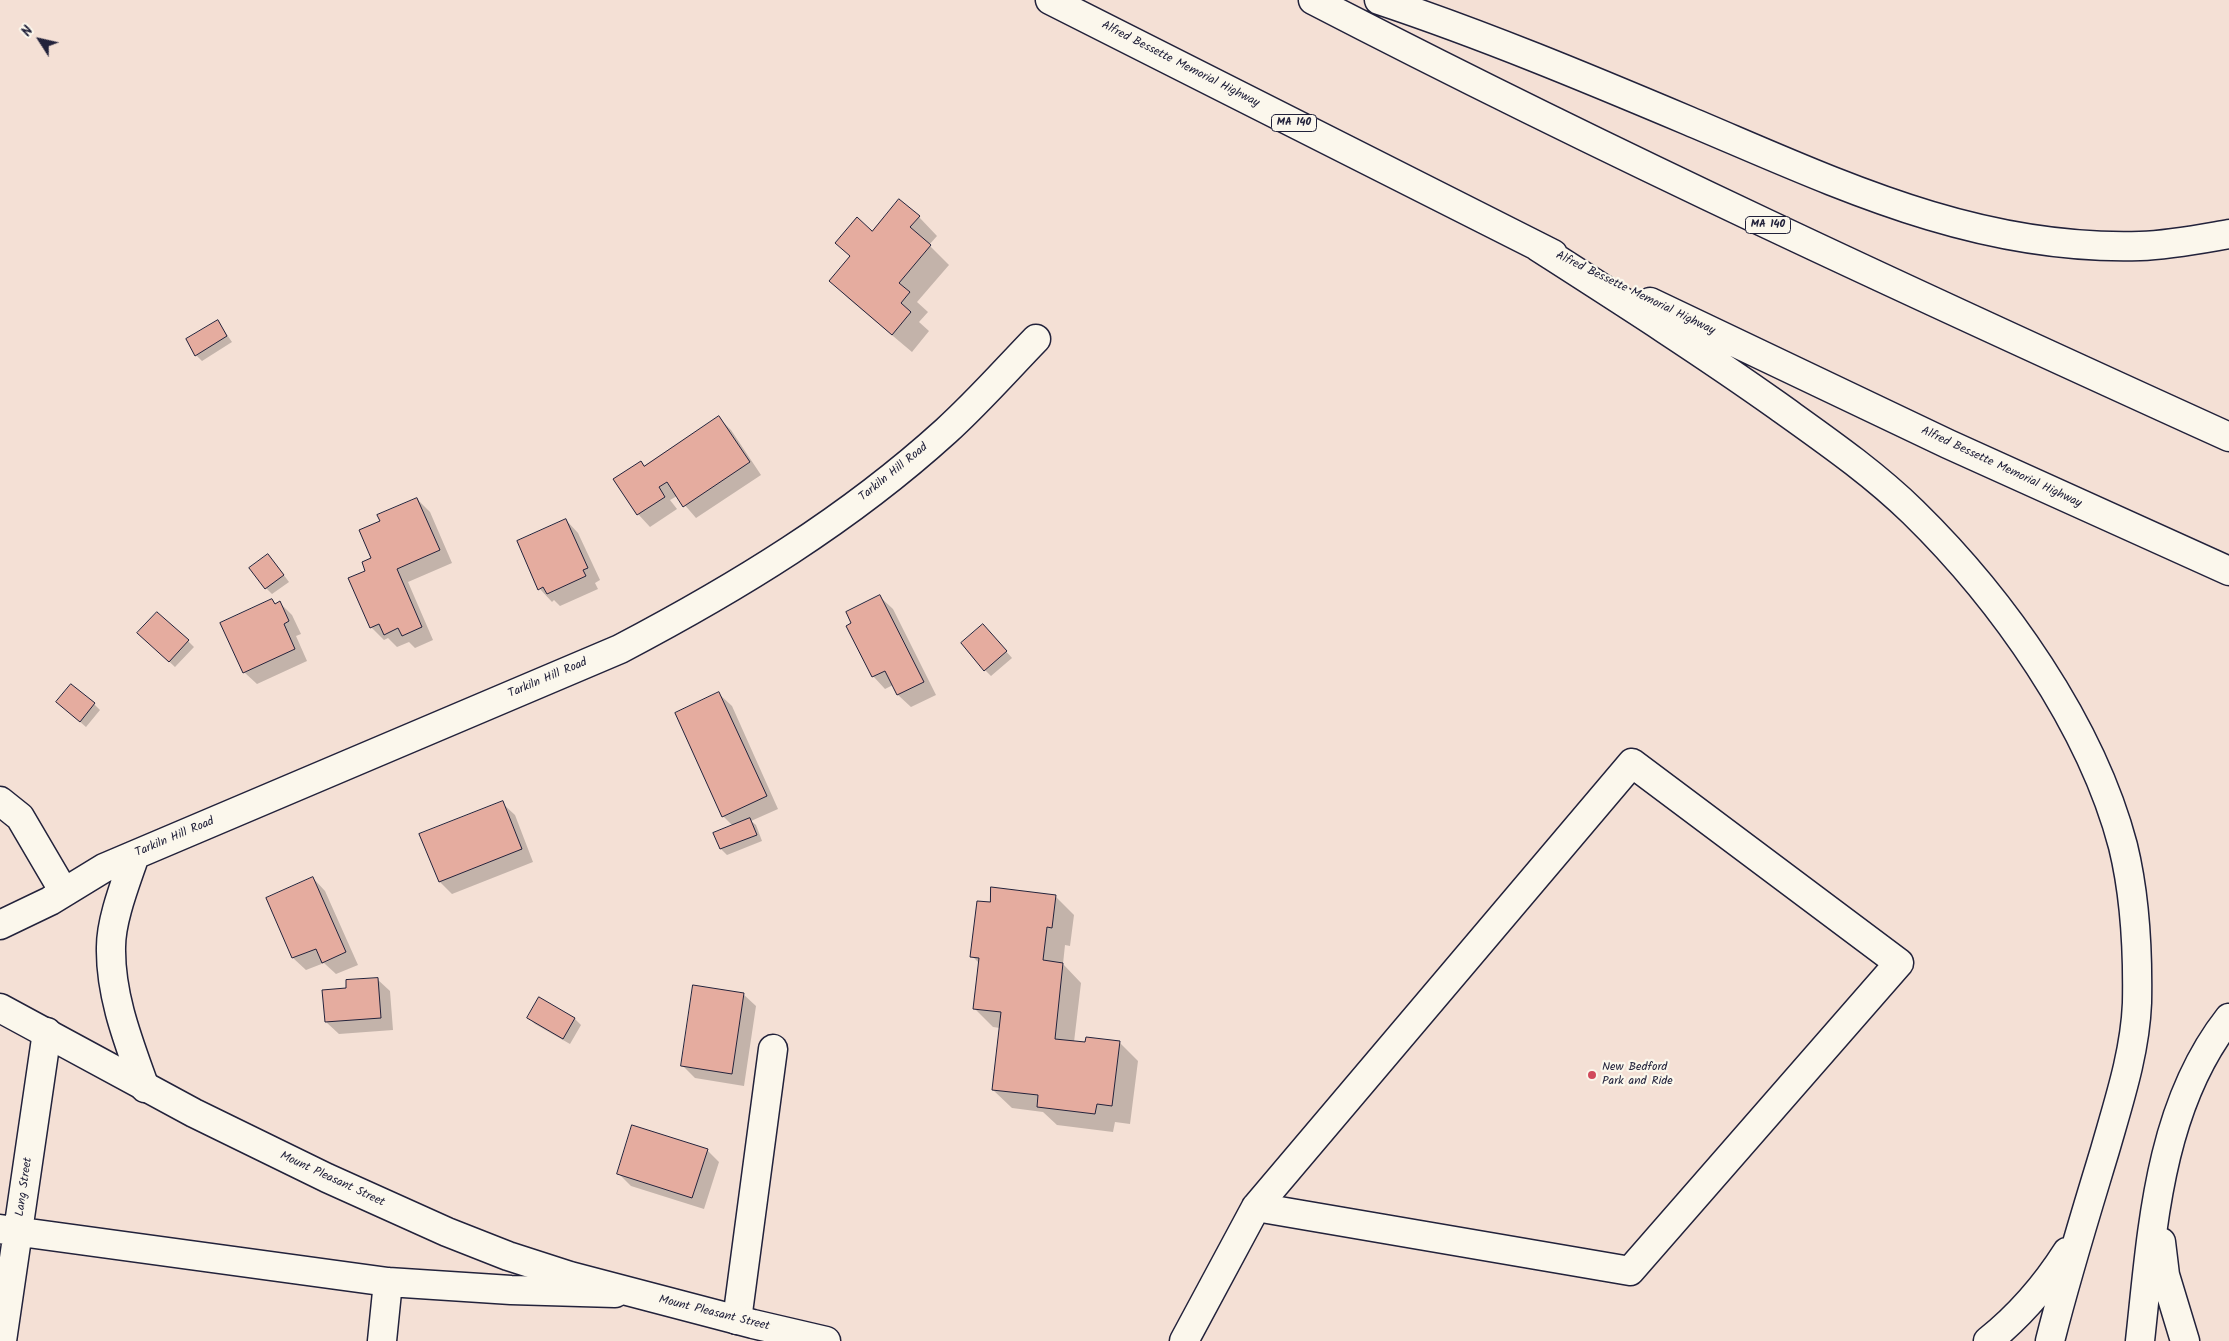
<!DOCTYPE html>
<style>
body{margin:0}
#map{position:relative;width:2229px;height:1341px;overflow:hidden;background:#f4e0d5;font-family:Kalam,sans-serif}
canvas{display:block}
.north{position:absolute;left:15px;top:15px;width:50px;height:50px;-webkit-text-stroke:4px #fbf7ec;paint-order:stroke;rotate:305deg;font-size:14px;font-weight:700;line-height:20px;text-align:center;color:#22223b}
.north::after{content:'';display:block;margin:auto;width:18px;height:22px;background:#22223b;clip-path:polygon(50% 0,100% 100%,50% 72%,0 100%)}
</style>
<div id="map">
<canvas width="2229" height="1341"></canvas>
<div class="north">N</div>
</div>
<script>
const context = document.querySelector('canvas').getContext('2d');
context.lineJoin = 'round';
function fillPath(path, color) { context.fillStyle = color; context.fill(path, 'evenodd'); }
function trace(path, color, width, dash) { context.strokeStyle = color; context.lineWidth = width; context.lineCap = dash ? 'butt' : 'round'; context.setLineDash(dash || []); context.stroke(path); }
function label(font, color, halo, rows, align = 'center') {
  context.font = font + ' Kalam,sans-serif'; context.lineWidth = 4.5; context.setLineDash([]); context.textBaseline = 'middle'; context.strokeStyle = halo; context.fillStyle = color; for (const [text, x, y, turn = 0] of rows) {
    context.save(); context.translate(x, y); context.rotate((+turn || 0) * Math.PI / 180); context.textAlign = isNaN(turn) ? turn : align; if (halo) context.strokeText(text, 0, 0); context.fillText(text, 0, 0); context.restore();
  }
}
fillPath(new Path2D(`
 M919,217L937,236L929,245L949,265L917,302L928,312L919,322L929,331L912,352L849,299L831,281L851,257L837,243Z
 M218,322L232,342L202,361L196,355Z
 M718,417L731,430L761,475L696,518L677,496L670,500L677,509L650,527L638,514L641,463L645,466Z
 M417,499L430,512L452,563L408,582L433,640L415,648L409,642L397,647L388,638L384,640L371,627L367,571L381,522Z
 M566,520L578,533L600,580L595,583L598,589L560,606L554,600L552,602L540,589L519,541Z
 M274,562L289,582L272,594L266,588Z
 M880,597L893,609L936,695L911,707L898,695L893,685L885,689L873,676Z
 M272,600L276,604L280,603L292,615L301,634L296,636L307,661L257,684L244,672Z
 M989,632L1012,658L991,676L985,670Z
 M145,639L188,641L194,647L175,667Z
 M719,694L732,706L778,809L751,821L756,825L762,841L727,855L721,849L715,833L733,826L723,816Z
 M94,704L100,710L86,727L64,708Z
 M502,803L515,815L533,862L452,894L440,882L421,835Z
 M313,878L325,891L358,965L336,974L324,963L306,970L293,958L267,898Z
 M1055,896L1074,915L1070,946L1065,945L1063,964L1081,983L1074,1042H1119L1138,1061L1130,1124L1115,1122L1113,1132L1057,1125L1043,1112L1012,1108L993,1090L1000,1028L993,1027L974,1008L980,964L972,956L991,904Z
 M377,979L390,991L393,1030L339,1034L326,1022L347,989Z
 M743,994L756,1006L744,1086L695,1078L683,1066Z
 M540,999L575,1019L581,1025L570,1044L535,1024L529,1018Z
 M707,1150L719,1162L704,1209L631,1186L618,1173Z`), '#0003');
const building = new Path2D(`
 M899,199L920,216L910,227L931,245L899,283L910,292L901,303L911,312L892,335L829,281L850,256L835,243L857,217L872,231Z
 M218,320L227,336L195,356L186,339Z
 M719,416L750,462L683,507L667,482L659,487L665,497L637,515L613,479L641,461L644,466Z
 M417,498L440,550L397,569L422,627L402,636L398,628L384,635L379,624L370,628L348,578L365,571L362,562L371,558L359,530L380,521L377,515Z
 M566,519L588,568L583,570L586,576L547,594L543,587L538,590L517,541Z
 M268,554L284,575L265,589L249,568Z
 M880,595L924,682L897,695L885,671L872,677L846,626L851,623L846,612Z
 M272,599L275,604L280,601L289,621L284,624L295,649L243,673L220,623Z
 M157,612L189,640L169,662L137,633Z
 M983,624L1007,651L984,671L961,643Z
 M71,684L95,703L80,722L56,702Z
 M719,692L767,796L722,817L675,713Z
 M503,801L522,849L439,882L419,834Z
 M750,818L757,835L720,849L713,833Z
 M313,877L346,952L322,963L316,949L292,958L266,898Z
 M991,887L1056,895L1052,928L1047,927L1043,960L1063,963L1055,1039L1085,1042L1086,1037L1120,1041L1112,1106L1097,1104L1095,1114L1037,1107L1038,1095L992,1090L1001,1012L973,1009L979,958L970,957L977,901L990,902Z
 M378,978L381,1018L325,1022L322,990L346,988V980Z
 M693,985L744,993L732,1074L681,1066Z
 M539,997L575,1018L563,1039L527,1018Z
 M632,1125L708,1149L692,1198L617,1174Z`);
fillPath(building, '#e5ac9f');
trace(building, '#22223b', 1);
const minor = new Path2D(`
 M0,801L20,817L64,892
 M135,855C126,882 111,919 111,947C110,996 129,1043 145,1088
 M0,925L50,901L104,868L620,649C736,588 848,520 946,431C978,402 1006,370 1036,339
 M0,1229L388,1282L511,1290L615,1293
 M737,1320L773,1049
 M2,1341L47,1032
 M382,1341L388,1282
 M1184,1341L1256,1207L1632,763L1899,963L1630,1271L1256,1207`);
const major = new Path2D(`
 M0,1008L194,1113L327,1178L447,1232L508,1256L570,1276L753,1324L826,1341`);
const highway = new Path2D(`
 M1050,0L1553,254
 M1313,0C1614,156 1921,297 2229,437
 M1379,0C1484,35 1587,78 1689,121C1836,183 1975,251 2140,246C2170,245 2200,239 2229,234
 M1538,247C1619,299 1699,350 1778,406C1824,439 1872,472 1913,512C2002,599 2091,724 2123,846C2135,895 2138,951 2137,1003C2135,1053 2119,1101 2105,1150C2086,1213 2066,1277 2050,1341
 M1650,302L1948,444L2229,571
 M2161,1242L2165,1275L2185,1341
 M1988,1341C2018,1317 2046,1285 2067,1252
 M2140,1341C2152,1232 2158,1108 2229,1018`);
trace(minor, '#22223b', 31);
trace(major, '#22223b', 31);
trace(highway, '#22223b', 31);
trace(minor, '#fbf7ec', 28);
trace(major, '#fbf7ec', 28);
trace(highway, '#fbf7ec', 28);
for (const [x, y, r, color] of [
 [1592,1075,5,"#d1495b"]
]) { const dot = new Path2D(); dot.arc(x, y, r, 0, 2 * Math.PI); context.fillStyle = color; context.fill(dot); trace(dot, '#fbf7ec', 2); }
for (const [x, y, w] of [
 [1294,123,45],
 [1768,225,45]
]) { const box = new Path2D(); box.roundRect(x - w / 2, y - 8.5, w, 17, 4); context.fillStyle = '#fbf7ec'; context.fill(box); trace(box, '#22223b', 1); }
label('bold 11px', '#22223b', null, [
 ["MA 140",1294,123],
 ["MA 140",1768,225]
]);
label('12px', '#22223b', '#fbf7ec', [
 ["Alfred Bessette Memorial Highway",1180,65,27],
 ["Alfred Bessette Memorial Highway",1635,294,26],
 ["Alfred Bessette Memorial Highway",2001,468,25],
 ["Tarkiln Hill Road",894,473,-39],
 ["Tarkiln Hill Road",548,679,-23],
 ["Tarkiln Hill Road",175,838,-23],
 ["Mount Pleasant Street",332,1180,25],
 ["Lang Street",25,1187,-82],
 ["Mount Pleasant Street",714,1314,14]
]);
label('12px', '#22223b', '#fbf7ec', [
 ["New Bedford",1602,1068],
 ["Park and Ride",1602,1082]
], 'left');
</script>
